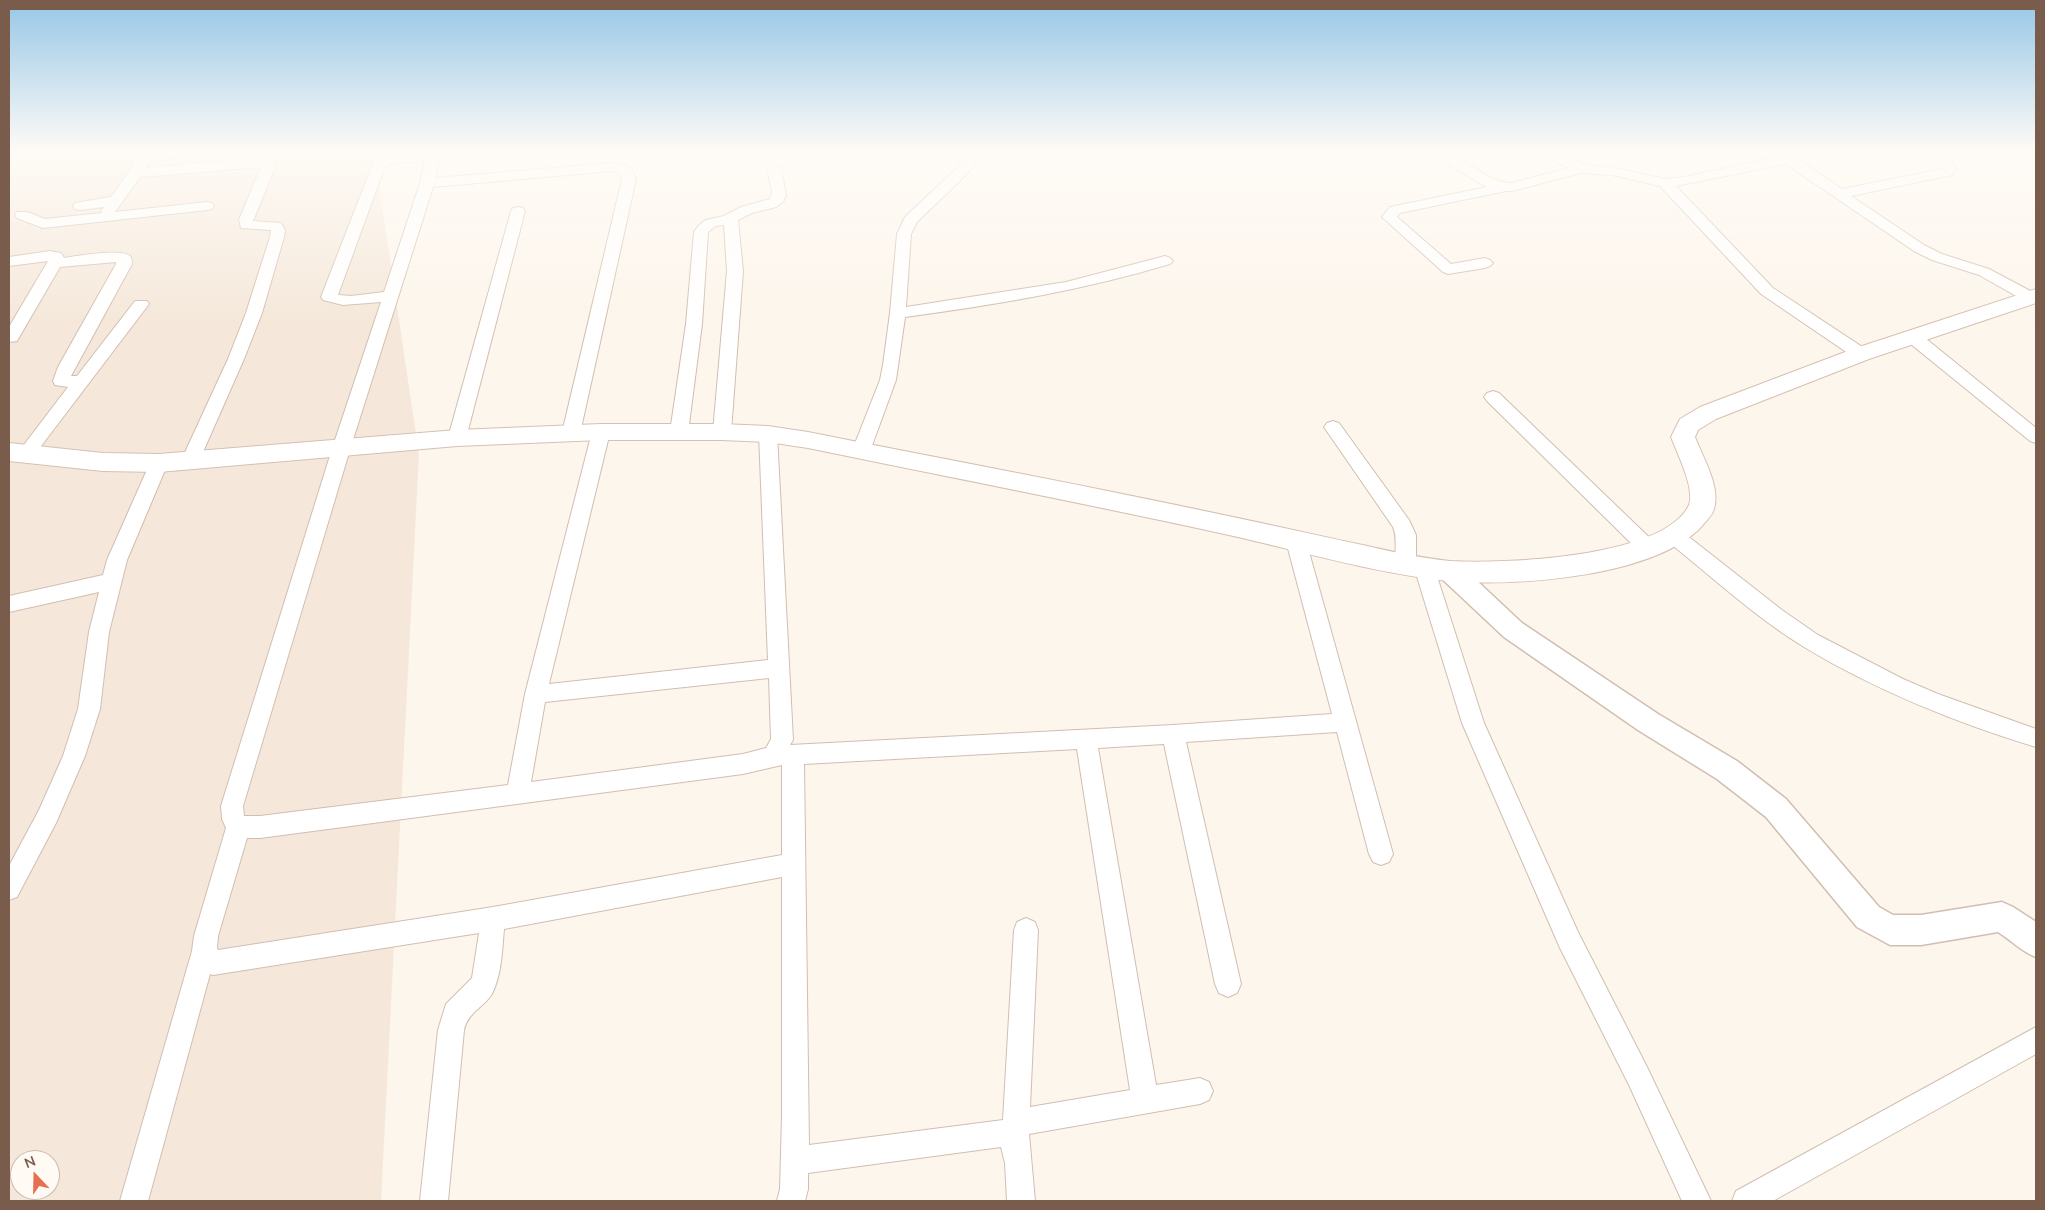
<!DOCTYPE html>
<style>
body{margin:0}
#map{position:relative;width:2045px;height:1210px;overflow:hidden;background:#fdf6ec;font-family:Mulish,sans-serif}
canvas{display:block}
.frame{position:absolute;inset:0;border:10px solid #7a5c4d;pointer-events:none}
.north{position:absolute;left:10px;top:1150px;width:50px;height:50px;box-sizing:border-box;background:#fffaf3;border:1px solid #cabbb1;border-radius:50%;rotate:339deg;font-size:14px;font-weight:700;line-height:20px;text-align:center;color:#7a5c4d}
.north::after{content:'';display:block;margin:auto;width:18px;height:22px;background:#e76f51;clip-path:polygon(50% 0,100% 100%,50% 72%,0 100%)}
</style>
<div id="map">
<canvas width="2045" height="1210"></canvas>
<div class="frame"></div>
<div class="north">N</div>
</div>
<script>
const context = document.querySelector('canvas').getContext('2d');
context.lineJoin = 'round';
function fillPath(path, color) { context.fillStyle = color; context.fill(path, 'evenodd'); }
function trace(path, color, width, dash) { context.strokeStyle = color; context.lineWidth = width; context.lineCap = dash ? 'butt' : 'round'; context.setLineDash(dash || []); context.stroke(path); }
fillPath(new Path2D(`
 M9,152H374L419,454L381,1201H9ZM20,1160H50V1190H20Z`), '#f5e8da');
const minor = new Path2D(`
 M140,152H201L194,156L149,161L146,168L251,158L268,159L276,165L253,221L281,223L285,230L284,237L262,313L244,359L199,461L196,466L190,467L184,466L181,461L228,359L246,313L270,237L271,230L241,228L239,220L261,167L140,177L115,212L207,202L212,203L214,206L212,209L207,210L43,228L17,218L15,215L17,212H27L45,219L102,213L101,211L104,207L80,210L75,209L73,206L75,203L111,197L129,172Z
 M427,152H500L493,156L439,160L435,178L612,163L630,167L636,179L580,433L577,437L571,439L565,437L562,433L622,179L619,173L612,171L433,187L351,446L243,806L244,816H260L508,785L525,694L592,432L595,428L601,426L607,428L610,432L549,684L768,660L759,434L762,430L768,428L774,430L777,434L793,740L790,745L1173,725L1332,714L1286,541L1289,536L1296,534L1303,536L1306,541L1393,854L1389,862L1381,865L1373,862L1369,854L1337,732L1186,742L1241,984L1237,993L1228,997L1219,993L1215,984L1164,744L1098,748L1156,1085L1200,1078L1209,1082L1213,1091L1209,1100L1200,1104L1029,1134L1035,1201H1007L1005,1163L1001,1147L808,1173V1189L805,1201H777L780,1189L782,1116V877L504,929C502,950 502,974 492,994C483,1008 468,1012 464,1030L448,1201H420L438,1030L446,1004L472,978L479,933L213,975L210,974L148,1201H120L192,951L194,936L226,828L222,819L221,806L333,446L381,302L343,305L323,300L321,297L374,161L385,156ZM425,161L420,183L384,292L351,296L338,295L385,166L389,164ZM769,678L771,739L766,748L743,754L531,782L545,702ZM1077,749L1130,1090L1030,1107L1038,930L1035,922L1026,918L1017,922L1014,930L1003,1120L809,1145L804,764ZM782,765V855L493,907L218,950L217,948L218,936L247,838H260L743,774Z
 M799,152H813L814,154L807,158L802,157Z
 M969,152H983L967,174L917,222L911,234L906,307L1066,282L1165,256L1170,258L1173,261L1170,264C1084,290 995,305 905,317L896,380L870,451L867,455L861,457L855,455L852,451L880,380L883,365L890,313L897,234L905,217L957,168Z
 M1425,152C1432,152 1440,151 1446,153C1470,160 1484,181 1512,183L1568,168L1538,152H1557L1584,165L1612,167L1665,179L1684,177L1777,157L1771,152H1788L1842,189L1942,169L1940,165L1921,152C1938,152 1947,154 1956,168L1952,175L1851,196L1924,245L1942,254L1989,269L2036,294V302L2025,301L1979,275L1932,260L1914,251L1786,164L1676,186L1773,288L1867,350L1869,354L1867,358L1861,359L1855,358L1761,294L1660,186L1612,175L1581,173L1512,191H1506L1400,213L1397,217L1451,264L1485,258L1490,260L1493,263L1490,266L1485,268L1448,274L1443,272L1382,217L1390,207L1487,187Z
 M774,164L781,168L786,195L783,202L776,207L752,213L738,220L743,271L731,432L728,436L722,438L716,436L713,432L727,271L724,225L716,226L708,232L702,324L688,432L685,436L679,438L673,436L670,432L686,324L694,232L699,225L706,220L724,216L741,207L770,199L772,192L767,168Z
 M518,207L523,208L525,211L466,438L463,442L457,444L451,442L448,438L511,211L513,208Z
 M50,251L61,253L64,258C77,256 121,248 130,256C132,259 132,261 132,264L71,376H77L135,301H147L149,304L32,458L26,460L20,458L17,454L68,387L55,385L53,381L58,367L116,264V262L60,267L17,341L9,342V327L48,261L9,266V257Z
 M1913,332L1919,333L2036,428V443L2030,441L1907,341L1905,337L1907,333Z
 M1493,391L1499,393L1654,542L1657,547L1654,552L1647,554L1640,552L1487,401L1484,397L1487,393Z
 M1333,421L1339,423L1409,520L1416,535V564L1417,562L1424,560L1431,562L1434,567L1484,723L1578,932L1647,1067L1711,1201H1682L1629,1085L1560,948L1462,723L1414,567L1413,570L1406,572L1399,570C1392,557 1399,541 1393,527L1324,427L1327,423Z
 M159,457L165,458L168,463L127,560L109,632L100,709L85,756L56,823L17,897L9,900V866L39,810L63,756L78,709L89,632L99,592L9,612V596L103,575L107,560L150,463L153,458Z
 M1673,528L1680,530L1782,610L1818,635L1903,679L1938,694L2036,729V747C1959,724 1873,689 1804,647C1755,617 1711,576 1666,540L1663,535L1666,530Z
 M2036,1027V1054L1773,1201H1732L1736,1191Z`);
const tertiary = new Path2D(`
 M1450,562L1459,564L1522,623L1658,714L1737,761L1786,799L1879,907L1893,915H1921L2002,902L2013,907L2036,922V957C2022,952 2011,940 1998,932L1921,945H1890L1857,927L1766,817L1717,779L1638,730L1504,637L1441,578L1438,571L1441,564Z`);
const secondary = new Path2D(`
 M2036,289V303L1869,359L1716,419L1698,430L1695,437C1703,458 1721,487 1714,509C1712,516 1706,521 1702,526C1655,577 1515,587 1449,581C1377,574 1300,551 1229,535C1089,504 948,477 808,448L768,442L722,440H601L457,446L159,472L103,471L9,461V443L103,453L159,454L457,430L601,424H722L768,426L808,432C948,460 1089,486 1228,516C1272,525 1315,535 1358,544C1389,551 1419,558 1450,561C1503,564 1660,558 1688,507C1697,492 1677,453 1671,437L1680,419L1700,407L1853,349Z`);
trace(minor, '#d1beb0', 2);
trace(tertiary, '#d1beb0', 3);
trace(secondary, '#d6c0b0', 2);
fillPath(minor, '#fff');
fillPath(tertiary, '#fff');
fillPath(secondary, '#fff');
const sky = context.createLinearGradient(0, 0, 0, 322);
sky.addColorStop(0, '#97c7e8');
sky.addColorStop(0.47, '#fefbf6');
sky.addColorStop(1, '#fefbf600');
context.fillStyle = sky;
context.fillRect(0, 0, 2045, 322);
</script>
